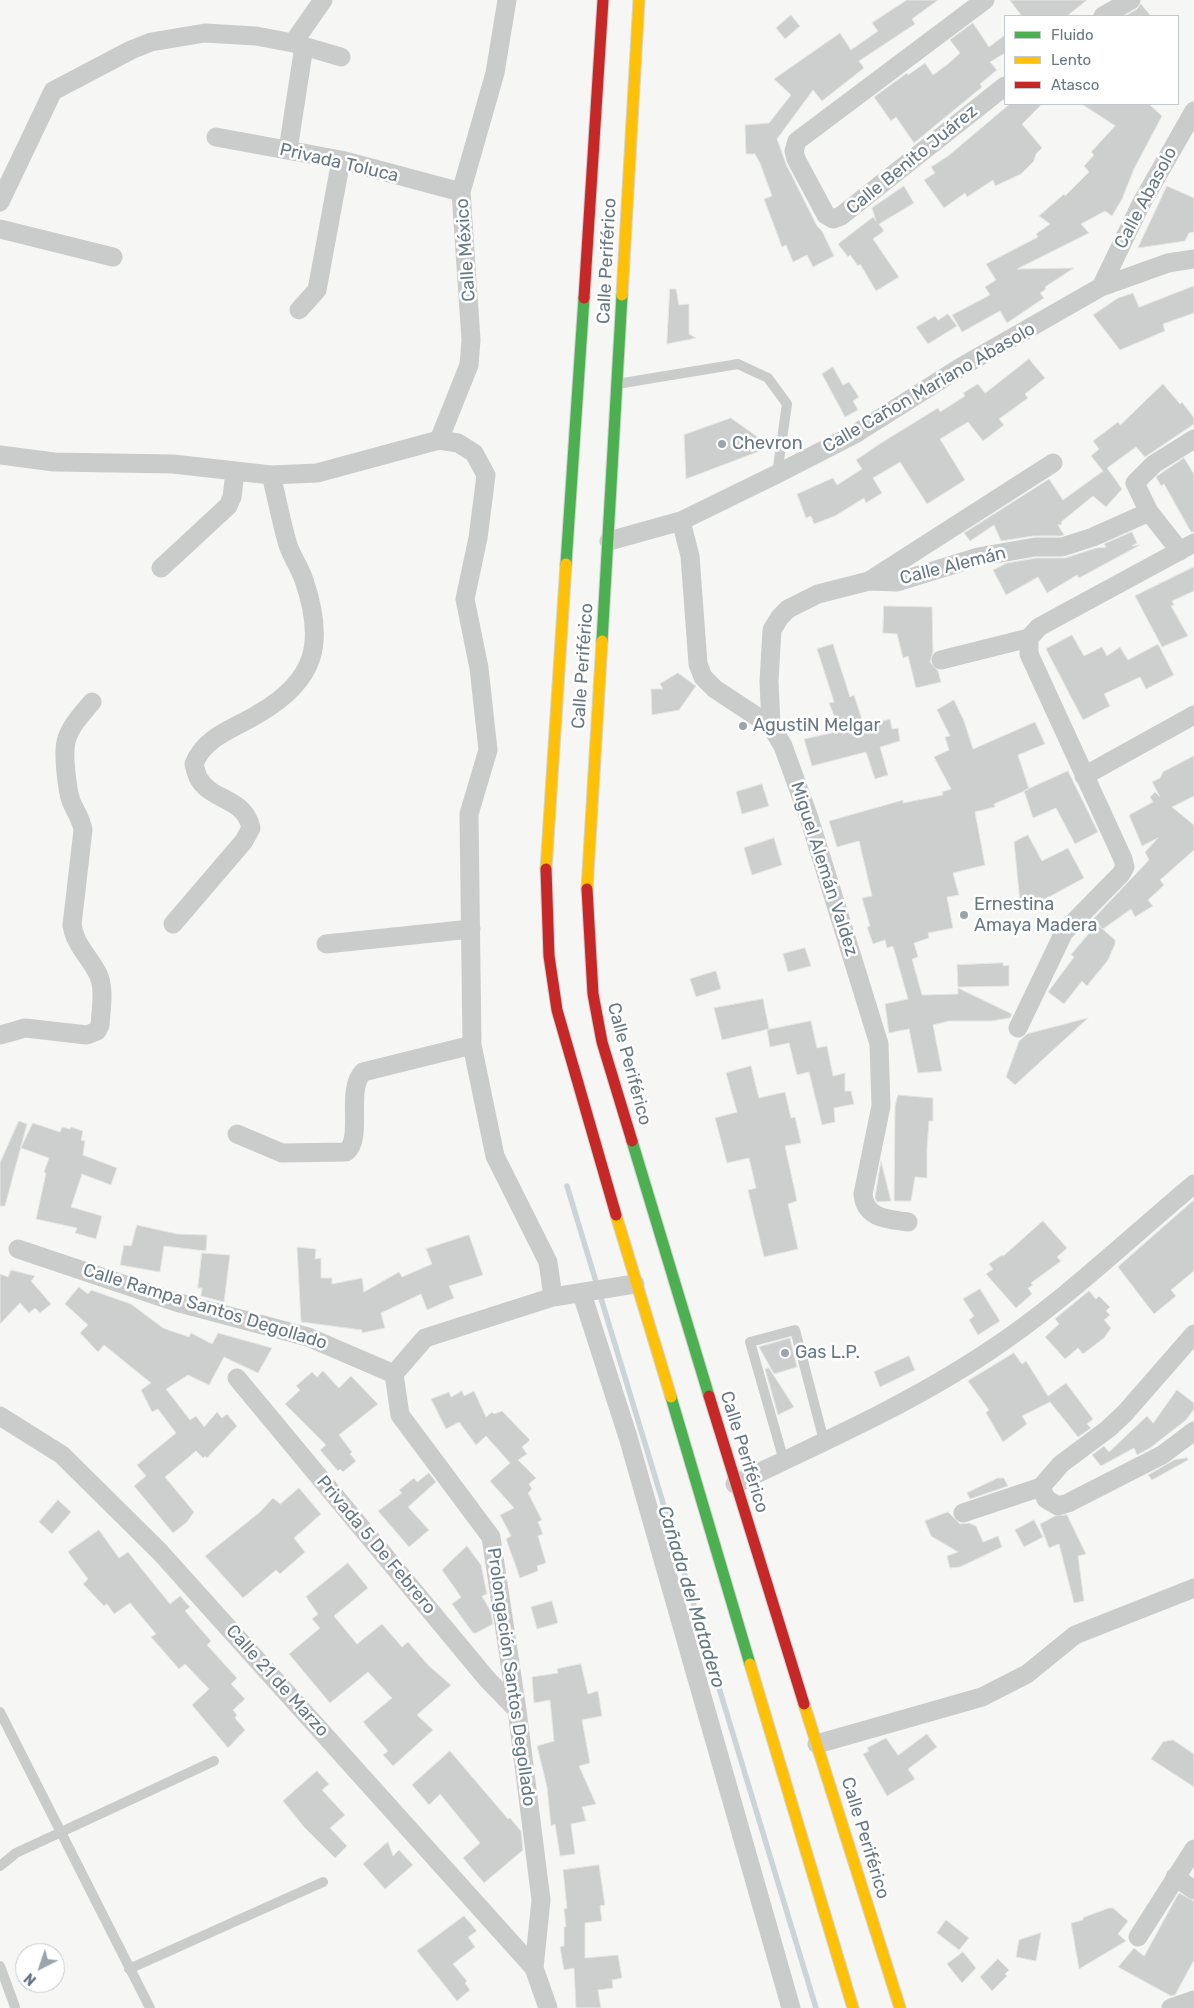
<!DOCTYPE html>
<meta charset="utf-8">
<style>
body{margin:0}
#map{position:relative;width:1194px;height:2008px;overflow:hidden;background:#f6f6f5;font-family:Rubik,sans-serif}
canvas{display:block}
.legend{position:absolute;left:1004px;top:15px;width:175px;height:90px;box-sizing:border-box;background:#fff;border:1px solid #c2c9ce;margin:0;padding:6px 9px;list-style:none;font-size:15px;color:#677884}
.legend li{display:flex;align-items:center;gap:10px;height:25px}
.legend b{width:25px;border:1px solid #c2c9ce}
.north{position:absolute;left:15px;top:1943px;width:50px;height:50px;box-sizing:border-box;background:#fff;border:1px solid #c2c9ce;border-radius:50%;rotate:221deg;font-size:14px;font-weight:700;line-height:20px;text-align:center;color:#677884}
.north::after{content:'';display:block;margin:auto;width:18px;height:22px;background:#99a4ac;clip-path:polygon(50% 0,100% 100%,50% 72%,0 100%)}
</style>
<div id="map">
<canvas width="1194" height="2008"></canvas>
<ul class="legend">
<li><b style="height:6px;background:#4caf50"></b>Fluido</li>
<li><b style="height:6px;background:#ffc107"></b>Lento</li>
<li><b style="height:6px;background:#c62828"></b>Atasco</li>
</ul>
<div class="north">N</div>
</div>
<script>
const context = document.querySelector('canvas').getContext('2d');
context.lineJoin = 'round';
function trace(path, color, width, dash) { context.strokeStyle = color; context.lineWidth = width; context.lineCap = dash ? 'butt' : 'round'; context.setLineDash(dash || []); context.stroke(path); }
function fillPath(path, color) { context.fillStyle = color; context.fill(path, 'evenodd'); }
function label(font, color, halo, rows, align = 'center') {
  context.font = font + ' Rubik,sans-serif'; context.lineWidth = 5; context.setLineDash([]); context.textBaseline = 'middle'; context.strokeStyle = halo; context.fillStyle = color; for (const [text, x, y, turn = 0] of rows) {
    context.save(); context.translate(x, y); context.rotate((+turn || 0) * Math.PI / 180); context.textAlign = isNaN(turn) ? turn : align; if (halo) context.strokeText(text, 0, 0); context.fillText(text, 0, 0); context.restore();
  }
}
trace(new Path2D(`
 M567,1186L816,2008`), '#cbd4d6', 5.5);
const building = new Path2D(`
 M907,0H938L912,19L915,24L859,61L864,68L822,101L813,90L777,139L786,164L817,226L822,231L834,256L813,267L807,255L793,262L786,245L782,247L764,199L772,196L760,163L755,154H746L745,125L769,123L791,95L774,79L840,33L851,50L878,31L872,23Z
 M1010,0H1087L1067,16H1022Z
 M1141,4L1151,16H1125L1137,9Z
 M791,15L800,26L785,39L776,28Z
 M973,23L989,47L1005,35V53L990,62L997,70L980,84L982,87L914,143L896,117L891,121L874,97L907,73L908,75L925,63L933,75L948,64L960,53L950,40Z
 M1010,104H1042L1022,124L1042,148L1036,154L1034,161L1021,174L995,186L993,180L967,197L965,193L944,208L924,180L935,173L931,167L948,156Z
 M1082,104H1149L1162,116L1134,169L1122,199L1112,216L1105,211L1081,224L1089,233L1017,269L1074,268L1045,287L1046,289L1040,293L1044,298L1007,323L1000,311L962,332L952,315L990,295L985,287L996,280L986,264L1038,237L1036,234L1050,224L1039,216L1064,194L1065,196L1089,172L1084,166L1094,155L1091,152L1115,126Z
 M904,186L914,203L879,224L884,231L873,239L899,277L876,291L860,264L858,266L850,255L848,257L838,244L873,217L876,221L872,208Z
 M1167,186L1194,198V232L1189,233L1185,241L1138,248Z
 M1194,286V313L1163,324L1165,331L1120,350L1093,315L1118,298L1133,293L1139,307Z
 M670,289H676L679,305L689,304V334L696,338L667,344Z
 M948,314L957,326L928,344L916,327L935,316L938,320Z
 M1029,359L1045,378L1025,394L1028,398L999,419L1004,425L983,441L968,422L940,439L965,480L927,504L900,462L873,478L882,493L866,503L864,498L835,516L814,524L811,516L806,518L797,494L833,478L837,485L862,469L856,460L881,443L938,408L940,412L965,396L963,393L978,384L985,393Z
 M833,367L843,385L849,382L859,397L853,401L858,410L845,417L822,374Z
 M1163,384L1180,404L1182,402L1194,418V424L1145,457L1136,447L1107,468L1122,489L1106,507L1093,496L1061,522L1062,524L1058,525L1064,535L1060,536H1033L1001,541L994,525L970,541L964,533L1049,479L1063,500L1103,471L1091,456L1099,449L1093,441L1118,422L1120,425Z
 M731,418L759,438L760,451L686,479L684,435Z
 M1184,458L1194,474V532H1191L1164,484L1161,486L1156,477Z
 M1132,532L1137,543L1132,546L1140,545L1079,578L1077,575L1047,593L1038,577L1006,595L993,570L1007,563L1036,558H1065L1096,548L1106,547L1104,544Z
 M1194,567V591L1172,601L1174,605L1171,606L1188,636L1162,647L1135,596Z
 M884,606L932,607L933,652L930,662L938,671L941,682L916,688L908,656L903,658L897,634L883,633Z
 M1072,635L1084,656L1102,647L1107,656L1120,647L1128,660L1158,644L1174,675L1146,689L1140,677L1104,694L1110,706L1083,720L1046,649Z
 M833,644L850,697L854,695L864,726L890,719L892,729L898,728L900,741L880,747L888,775L875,779L866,752L812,766L804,739L840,731L829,703L834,702L817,649Z
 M678,673L696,686L679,710L652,715L651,689H663L660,684Z
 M954,700L964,721L973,749L1035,722L1045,744L1018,755L1029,789L994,804L995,807L975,812L985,865L953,873L959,895L947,897L953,928L928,933L929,938L914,943L918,957L912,959L922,995L958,994V988L1012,1014L1010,1018L991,1021H949L933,1025L942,1071L918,1073L909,1029L889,1033L885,1004L908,999L893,946L887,948L885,940L873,944L867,927L870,926L862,898L872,896L859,841L837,847L829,821L903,800V803L943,795L942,792L951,789L934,757L949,750L945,737L950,736L937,710Z
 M1194,756V796L1172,807L1194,825V850L1160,880L1164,885L1148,900L1153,906L1135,917L1131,909L1103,929L1093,919L1149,860L1145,852L1158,838L1142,846L1129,815L1153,802L1150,797L1155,792L1160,797L1152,782L1160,778L1163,772Z
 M1068,771L1098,832L1075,844L1056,808L1033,818L1024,791Z
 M762,784L769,806L742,814L736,792Z
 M1028,835L1042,861L1068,848L1084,878L1021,912L1014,842Z
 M774,838L782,865L752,875L744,848Z
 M1097,924L1115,940V944L1108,960L1087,986L1082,981L1064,1004L1048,992L1074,957L1071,955Z
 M805,948L811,966L788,972L783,954Z
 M1003,963V966L1009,965V986L958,987L957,965Z
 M716,971L721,989L696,997L690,979Z
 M763,999L769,1029L722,1040L714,1008Z
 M1088,1018L1015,1085L1006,1077L1019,1041L1027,1034Z
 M811,1021L817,1048L827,1046L833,1076L845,1073V1091H851L854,1104L834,1108L835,1122L822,1125L809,1072L797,1075L789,1043L770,1047L767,1030Z
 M751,1066L759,1098L785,1092L791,1118L795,1117L801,1143L785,1146L797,1201L788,1204L798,1249L764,1257L748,1190L756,1188L749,1158L727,1163L715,1118L737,1112L726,1073Z
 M898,1095L933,1098V1121H929L927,1149V1178L915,1177L911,1201H894L895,1107Z
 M19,1121L27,1124L5,1206H0V1163Z
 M33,1123L60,1132L62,1127L70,1129L71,1127L83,1131L81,1140L85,1141L83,1155L117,1168L111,1185L82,1174L71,1207L102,1216L96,1239L75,1233L77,1228L36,1219L46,1173L44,1172L49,1158L21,1148Z
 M881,1161L891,1201L877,1202L875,1198Z
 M1194,1200V1271L1171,1290L1176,1296L1154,1314L1118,1267Z
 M1043,1221L1067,1248L1057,1257L1061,1261L1031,1283L1033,1285L1028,1288L1032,1294L1016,1308L986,1274L993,1269L989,1264L1002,1255L1003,1256Z
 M137,1225L177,1234L207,1235L206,1251L164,1246L160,1272L120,1265L124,1245L131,1246Z
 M469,1235L483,1275L449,1286L454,1298L427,1310L421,1294L381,1313L385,1328L362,1333V1330L301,1322L297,1247L316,1249L315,1259L321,1258V1278H332V1284L362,1278L364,1292L399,1272L402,1277L432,1264L426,1249Z
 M202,1253L230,1255L224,1302L201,1296L202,1288H198Z
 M11,1270L35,1276L31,1281L51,1304L40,1313L35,1308L29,1313L20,1303L0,1324V1274L8,1277Z
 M79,1287L88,1294L91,1290L131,1304L163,1328L189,1337L191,1333L212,1344L218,1333L272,1348L258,1373L224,1357L209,1385L188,1375L166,1389L190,1420L196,1416L204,1427L217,1412L222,1418L227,1414L237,1426L207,1458L205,1456L203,1458L196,1451L165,1477L194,1512L187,1522L173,1533L134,1486L146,1476L137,1465L176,1433L158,1409L152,1412L141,1390L151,1383L104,1345L98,1352L80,1333L88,1325L65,1304Z
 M980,1289L1000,1321L978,1335L969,1320L974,1316L963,1299Z
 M1089,1291L1096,1299L1099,1296L1110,1307L1106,1311L1110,1315L1104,1320L1111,1328L1104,1338L1083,1354L1078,1348L1065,1359L1045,1337L1059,1324L1055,1319Z
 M790,1338L797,1367L774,1374L759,1347Z
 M1014,1353L1022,1364L1026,1361L1048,1396L1066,1383L1093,1419L1087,1424L1091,1428L1078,1437L1050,1402L1022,1416L1027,1424L1003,1442L986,1413L989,1410L968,1381Z
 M909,1356L915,1370L880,1387L874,1372Z
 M769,1368L794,1407L778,1415L765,1369Z
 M323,1371L339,1388L351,1376L378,1404L339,1435L352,1452L350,1454L356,1461L343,1472L340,1469L338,1471L320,1450L326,1445L285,1404L300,1390L296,1386L312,1372L317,1377Z
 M1177,1390L1194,1403V1409L1186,1420L1150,1448L1137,1455L1134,1448L1101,1466L1092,1455L1104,1446L1109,1452L1147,1416L1153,1423Z
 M462,1391L464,1396L474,1391L486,1417L492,1412L494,1414L502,1411L530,1440L522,1447L527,1454L518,1460L536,1478L529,1484L532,1489L528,1493L542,1520L538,1522L543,1534L538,1536L546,1563L537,1566L538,1571L520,1578L506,1539L511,1536L500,1515L514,1508L490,1481L510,1463L486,1436L476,1445L459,1422L446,1429L431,1399L449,1392L451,1397Z
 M1187,1458L1188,1460L1152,1480L1148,1475L1174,1460Z
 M429,1473L436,1482L408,1507L429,1530L409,1547L378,1511L402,1493L399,1490L414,1478L417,1482Z
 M998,1478H1004L1008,1486L970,1499L967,1493Z
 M299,1488L321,1514L294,1538L305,1552L280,1574L276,1570L243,1598L205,1556L260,1512L273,1498L280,1504Z
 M58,1500L71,1512L52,1534L39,1522Z
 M948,1512L960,1524L969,1523L976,1526L983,1542L998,1536L1002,1547L960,1567L950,1568L947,1556L958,1552L931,1536L925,1521Z
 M1067,1515L1086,1554L1078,1556L1084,1601L1074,1603L1059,1544L1049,1548L1040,1524L1055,1516Z
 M1034,1520L1043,1537L1024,1547L1015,1530Z
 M99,1530L119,1558L128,1552L170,1604L180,1596L190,1607L185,1611L211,1641L207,1645L237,1678L231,1684L245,1699L233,1710L237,1715L235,1718L245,1730L228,1748L192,1705L209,1689L185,1664L179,1669L151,1637L156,1634L130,1603L114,1614L107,1604L104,1606L83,1584L88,1579L68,1552Z
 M467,1546L481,1565L487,1594L482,1596L491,1612L493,1624L476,1633H473L452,1604L461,1597L442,1570Z
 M348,1563L368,1588L334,1616L357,1644L382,1624L402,1647L408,1642L429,1666L451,1685L417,1715L433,1730L393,1766L383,1755L388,1751L363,1722L392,1698L368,1672L330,1703L289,1654L320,1628L312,1619L318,1614L306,1597Z
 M552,1601L558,1623L537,1629L531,1607Z
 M581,1664L588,1694L598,1691L602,1716L582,1720L590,1763L579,1766L596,1804L582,1807L586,1821L571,1824L575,1854L560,1856L555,1824L551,1826L547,1787L537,1746L554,1741L550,1700L534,1703L532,1677L558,1673L557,1669Z
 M927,1734L937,1747L908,1769L915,1779L887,1796L863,1754L869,1751L867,1748L886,1738L898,1755Z
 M1173,1740L1194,1754V1787L1151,1759L1163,1742Z
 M450,1751L508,1819L510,1818L521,1831L523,1850L484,1883L463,1858L480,1843L440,1794L429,1805L412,1785Z
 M317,1771L329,1784L322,1790L345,1815L330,1828L347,1846L335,1858L304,1827L283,1801Z
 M388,1842L393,1856L399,1850L413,1865L385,1889L363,1864Z
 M599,1865L605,1905L600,1906L602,1921L585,1923V1958L618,1955L622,1978L612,1980L613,1988L598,1990L601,2008H576L574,1968L564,1970L560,1947L564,1946V1927H566L564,1909L567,1908L563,1870Z
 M1179,1893L1194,1901V1960L1175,1995L1171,1996L1118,1967L1134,1948L1144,1956Z
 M1109,1908H1113L1128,1921L1118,1934L1126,1941L1079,1969L1071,1923L1083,1920V1918Z
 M464,1916L477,1931L468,1937L475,1947L453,1964L467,1981L465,1983L470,1990L457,2001L417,1951Z
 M946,1920L969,1938L959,1950L937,1933Z
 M1041,1933L1036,1961L1016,1957L1019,1940Z
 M963,1952L976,1968L962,1983L947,1964Z
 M998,1959L1009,1970L1005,1974L1007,1976L992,1991L980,1977Z`);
fillPath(building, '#cdcfcf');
trace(building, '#e6e6e4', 1);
const fast = new Path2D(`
 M566,564L584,298
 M602,641L622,295
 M632,1141L709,1396
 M671,1397L750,1664`);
const slow = new Path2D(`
 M622,295L639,0
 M546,869L566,564
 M587,889L602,641
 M616,1215L671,1397
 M750,1664L853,2008
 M804,1704L900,2008`);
const jam = new Path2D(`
 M584,298L603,0
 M546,869L549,956L557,1010L616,1215
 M587,889L593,994L602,1042L632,1141
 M709,1396L804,1704`);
trace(fast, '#d2d3d3', 13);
trace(slow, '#d2d3d3', 13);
trace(jam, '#d2d3d3', 13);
trace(new Path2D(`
 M617,384L738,364L768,378L787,404L777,474
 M784,1461L750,1342L795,1330L824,1441
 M0,1712L150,2008
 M0,1866L16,1853L214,1761
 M0,1966L15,2007
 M129,1969L323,1882`), '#cacccc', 10);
trace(new Path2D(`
 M985,0L797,141L794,151L796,159L826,215L833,219L841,216L1005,86
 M1103,16L1131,0
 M293,43L323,0
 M216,137L341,160L461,192
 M288,150L304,46
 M0,202L53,91L131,50L151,42L205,33L256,36L293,43L341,57
 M0,229L113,257
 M1101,287L1141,204L1194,111
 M299,310L317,290L341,160
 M439,440L469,365L471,340L461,192L495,73L507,0
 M0,455L54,462L173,464L271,475L317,473L439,440L458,443L474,453L486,475L478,538L465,599L479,668L488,750L469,814L472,1045L495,1156L548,1262L553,1297
 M681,521L690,556L698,664L703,677L715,689L771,726L783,746L809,818L879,1044L881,1106L863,1194C865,1219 888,1219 908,1222
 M609,541L681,521L777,474L855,434L961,367L1101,287L1168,263L1194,259
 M1180,551L1149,512L1135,483L1154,464L1194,439
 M161,568L228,506L232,497L235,472
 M869,581L1053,463
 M1029,638L1039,627L1194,543
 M941,660L1029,638
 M771,726L769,681L772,630L780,617L788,609L818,594L869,581L897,582L978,557L1035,547H1062L1093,537L1149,512
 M1084,776L1194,715
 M173,924L244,841L251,828C244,797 213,802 199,779C196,774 195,768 194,764C205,736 234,729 258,714C317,680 325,642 304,580C300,568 292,557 288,545C281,522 277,498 271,475
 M326,944L471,929
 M1018,1028L1064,932L1121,874L1125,867L1123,859L1029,654V638
 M0,1035L25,1028L87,1035L97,1031L100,1025C101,1009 105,988 98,974C89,956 75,945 72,925L83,830C81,818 75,811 71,801C67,789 63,754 66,742C69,727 82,714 92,702
 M237,1134L282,1153L346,1152C364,1138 345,1091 363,1072L472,1045
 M18,1249L176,1302L308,1337L394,1374
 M582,1294L628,1437L791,2008
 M394,1374L400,1415L491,1537L517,1710L541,1900L534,1968L548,2008
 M394,1374L425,1338L553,1297L635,1284
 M237,1378L487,1679L517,1710
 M0,1416L62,1455L160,1552L534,1968
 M735,1484C821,1443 910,1404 989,1351C1062,1303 1127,1240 1194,1184
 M1041,1487L1046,1499L1058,1506L1068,1503L1162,1455L1194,1431
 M963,1513L1041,1487L1061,1464L1108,1429L1125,1413L1194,1334
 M817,1744L982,1697L1027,1674L1075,1635L1194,1588
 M1175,1877L1194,1890
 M1138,1937L1194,1849
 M1171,2008L1194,2000`), '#cacccc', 19);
trace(fast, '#4caf50', 11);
trace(slow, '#ffc107', 11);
trace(jam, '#c62828', 11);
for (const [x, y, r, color] of [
 [722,444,5,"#99a4ac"],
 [743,726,5,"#99a4ac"],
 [964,915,5,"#99a4ac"],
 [785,1353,5,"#99a4ac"]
]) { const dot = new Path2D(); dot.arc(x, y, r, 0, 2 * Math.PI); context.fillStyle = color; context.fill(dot); trace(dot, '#fff', 2); }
label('18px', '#677884', '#fff', [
 ["Calle Benito Juárez",912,160,-39],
 ["Privada Toluca",339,163,13],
 ["Calle Abasolo",1146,198,-62],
 ["Calle México",466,250,-94],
 ["Calle Periférico",607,261,-87],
 ["Calle Cañon Mariano Abasolo",929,388,-30],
 ["Calle Alemán",953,566,-14],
 ["Calle Periférico",583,666,-86],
 ["Miguel Alemán Valdez",824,869,72],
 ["Calle Periférico",629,1064,75],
 ["Calle Rampa Santos Degollado",205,1307,17],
 ["Calle Periférico",744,1452,73],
 ["Privada 5 De Febrero",376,1545,50],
 ["Prolongación Santos Degollado",511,1677,82],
 ["Calle 21 de Marzo",277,1681,48],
 ["Calle Periférico",865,1838,73]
]);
label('18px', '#677884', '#fff', [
 ["Chevron",732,444],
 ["AgustiN Melgar",753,726],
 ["Ernestina",974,905],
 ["Amaya Madera",974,926],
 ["Gas L.P.",795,1353]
], 'left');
label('italic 19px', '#637980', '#fff', [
 ["Cañada del Matadero",691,1597,73]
]);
</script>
